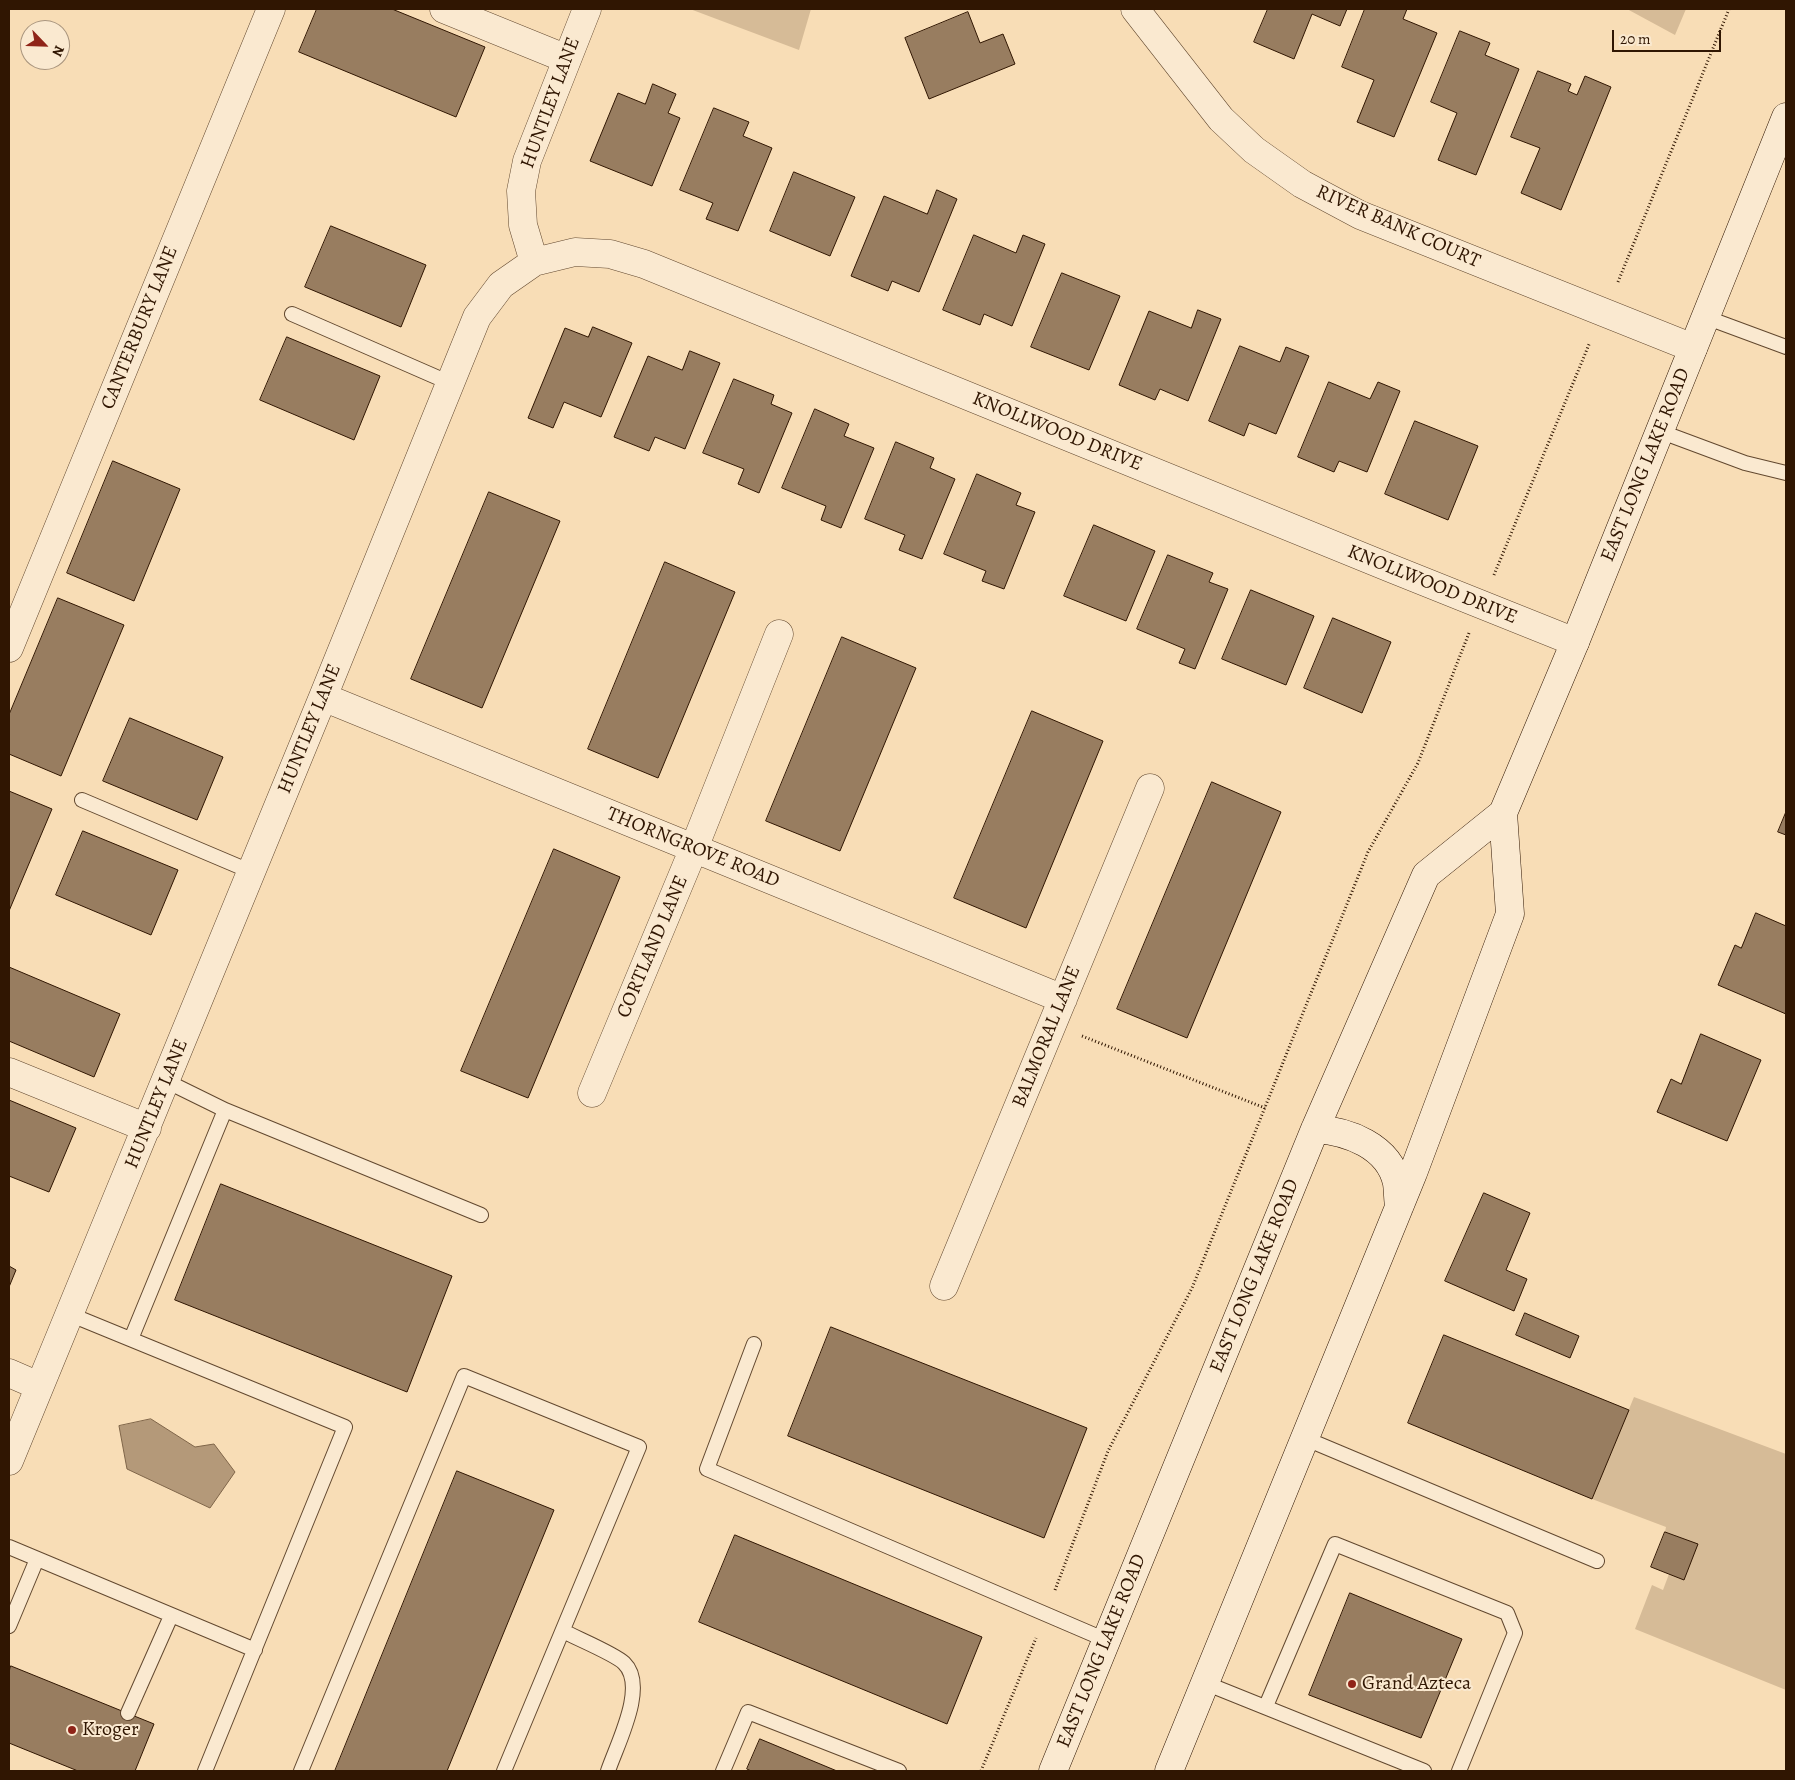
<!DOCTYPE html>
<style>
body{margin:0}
#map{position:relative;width:1795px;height:1780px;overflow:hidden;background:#f8ddb6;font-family:Alegreya,serif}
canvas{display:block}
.frame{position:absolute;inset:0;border:10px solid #301602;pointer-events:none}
.north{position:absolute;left:20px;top:20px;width:50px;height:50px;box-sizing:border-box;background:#fae9d0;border:1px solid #a9957e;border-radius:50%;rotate:114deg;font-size:14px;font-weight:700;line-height:20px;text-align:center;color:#301602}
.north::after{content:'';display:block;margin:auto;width:18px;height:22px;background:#8f2418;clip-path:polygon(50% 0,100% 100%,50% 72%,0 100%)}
.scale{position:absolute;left:1612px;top:30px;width:109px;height:22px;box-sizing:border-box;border:2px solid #301602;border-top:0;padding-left:6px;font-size:15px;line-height:18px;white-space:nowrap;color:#301602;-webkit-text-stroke:4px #fae9d0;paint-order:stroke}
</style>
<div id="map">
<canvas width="1795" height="1780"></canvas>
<div class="frame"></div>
<div class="north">N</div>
<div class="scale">20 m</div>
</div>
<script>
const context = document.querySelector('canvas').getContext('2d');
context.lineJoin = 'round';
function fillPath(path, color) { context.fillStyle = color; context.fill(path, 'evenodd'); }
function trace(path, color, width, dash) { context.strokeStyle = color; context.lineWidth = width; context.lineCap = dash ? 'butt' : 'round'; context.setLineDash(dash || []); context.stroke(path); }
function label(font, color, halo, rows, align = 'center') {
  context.font = font + ' Alegreya,serif'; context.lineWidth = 4; context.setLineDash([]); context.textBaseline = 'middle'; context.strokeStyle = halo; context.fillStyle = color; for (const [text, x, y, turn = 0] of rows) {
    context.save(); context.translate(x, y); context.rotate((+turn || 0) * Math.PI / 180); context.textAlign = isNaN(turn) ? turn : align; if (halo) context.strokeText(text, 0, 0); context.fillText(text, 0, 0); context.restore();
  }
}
fillPath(new Path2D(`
 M690,9H811L799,50Z
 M1627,9H1686L1675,35Z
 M1634,1397L1786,1454V1690L1635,1629L1652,1585L1663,1590L1669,1574L1697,1545L1665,1532L1666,1527L1592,1499Z`), '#d6bb97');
const water = new Path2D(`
 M151,1419L195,1447L214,1444L235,1472L210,1508L127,1469L119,1426Z`);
fillPath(water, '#b49979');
trace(water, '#7f6549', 1);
const building = new Path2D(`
 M317,9H392L485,47L456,117L299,52Z
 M1268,9H1347L1340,26L1312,14L1294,59L1254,42Z
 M1365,9H1407L1403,19L1437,33L1394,137L1357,122L1374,80L1342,67Z
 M968,12L980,43L1003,34L1015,64L929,99L905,38Z
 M1460,31L1490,43L1485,55L1519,69L1476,175L1438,160L1457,113L1431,102Z
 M1538,71L1571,84L1568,91L1577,95L1585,76L1611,87L1561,210L1521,193L1540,148L1511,137Z
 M653,84L676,94L668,113L680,118L652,186L590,161L618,93L645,104Z
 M714,108L749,122L743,136L772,148L738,231L706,219L713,203L680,190Z
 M794,172L855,197L830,256L770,231Z
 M937,190L957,199L919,292L892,281L888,291L851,276L884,196L927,214Z
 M331,226L426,265L401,327L305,287Z
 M974,235L1016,253L1023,235L1045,244L1012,326L984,314L980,325L943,310Z
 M1062,273L1120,296L1089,370L1031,347Z
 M1198,310L1221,319L1188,401L1160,389L1155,400L1119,385L1149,311L1191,328Z
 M593,327L632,343L601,417L564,402L553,428L528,418L565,328L588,337Z
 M287,337L380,376L354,440L260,400Z
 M1240,346L1280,362L1286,347L1309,356L1276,434L1249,423L1244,436L1209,421Z
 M690,351L720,363L685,449L655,437L649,451L614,437L648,356L682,370Z
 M734,379L774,395L771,404L792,413L759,493L738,484L744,469L703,453Z
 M1329,382L1370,399L1378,382L1400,391L1367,472L1339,461L1334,472L1298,457Z
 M815,409L849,424L844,436L874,448L841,528L821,520L826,506L782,488Z
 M1415,421L1478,446L1448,520L1385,494Z
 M896,442L934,458L930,468L955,479L922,559L899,550L905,535L865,519Z
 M113,461L180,489L134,601L67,573Z
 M977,474L1021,493L1016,505L1035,512L1004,589L982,581L986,571L944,554Z
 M489,492L560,521L482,708L411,679Z
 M1094,525L1155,551L1126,621L1064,596Z
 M1168,555L1213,573L1209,582L1228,589L1195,669L1179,663L1185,649L1137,629Z
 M665,562L735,592L658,778L588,749Z
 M1251,590L1314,616L1286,685L1222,659Z
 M58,598L124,625L61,776L9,754V715Z
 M1333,618L1391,642L1362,713L1304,688Z
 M842,637L916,668L840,851L766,821Z
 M1032,711L1103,741L1026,928L954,898Z
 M130,718L223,757L197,820L103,781Z
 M1212,782L1281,812L1187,1038L1117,1009Z
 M9,791L52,809L9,911Z
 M1786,812V835L1778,832Z
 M83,831L178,870L151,935L56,895Z
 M554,849L620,877L528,1098L461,1071Z
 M1756,913L1786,926V1014L1718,985L1735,945L1741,948Z
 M9,967L120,1014L94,1077L9,1041Z
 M1701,1034L1761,1060L1727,1141L1657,1112L1671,1079L1681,1084Z
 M9,1100L76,1128L49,1192L9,1176Z
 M221,1184L452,1276L407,1392L175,1300Z
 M1484,1193L1530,1213L1506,1270L1527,1279L1514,1311L1445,1281Z
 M9,1266L16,1270L9,1287Z
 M1525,1313L1579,1336L1570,1358L1516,1335Z
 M831,1327L1087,1428L1044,1538L788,1436Z
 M1444,1335L1629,1410L1592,1499L1408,1423Z
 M457,1471L554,1510L447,1771H335Z
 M1665,1532L1698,1544L1684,1580L1651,1567Z
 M735,1535L982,1637L947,1724L699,1622Z
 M1350,1593L1462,1639L1421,1738L1309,1695Z
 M11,1666L154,1724L135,1771H78L9,1743V1672Z
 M760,1739L837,1771H751L747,1769Z`);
fillPath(building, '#987d60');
trace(building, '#301602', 1);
const service = new Path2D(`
 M292,314L450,383
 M1705,317L1786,347
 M1659,431L1745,463L1786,473
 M82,800L252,872
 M166,1081L225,1110L481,1215
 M69,1314L345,1427L205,1771
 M131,1339L225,1110
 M754,1344L707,1469L1106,1640
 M1304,1438L1597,1561
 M9,1547L255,1650
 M9,1626L37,1559
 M563,1631C576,1638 615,1654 624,1663C648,1686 617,1744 608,1771
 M1205,1683L1424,1771
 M1266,1706L1335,1544L1507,1613L1515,1633L1459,1771
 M128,1713L171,1616
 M301,1771L464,1376L639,1447L504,1771
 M723,1771L748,1712L899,1771`);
const minor = new Path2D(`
 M444,9L567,59
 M1135,9L1221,119L1254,150L1302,184L1360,215L1693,348
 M534,262L523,225L521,191L527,161L587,9
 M9,648L271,9
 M323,697L1063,999
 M9,1072L147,1128
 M592,1093L694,848L779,634
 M944,1286L1150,788
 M9,1373L39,1386
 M9,1461L323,697L477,317L501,285L534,262L575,252L610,254L644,264C954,392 1264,518 1575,642`);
const secondary = new Path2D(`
 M1315,1129C1348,1131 1389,1146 1397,1183C1398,1191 1398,1199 1399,1207
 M1053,1771L1315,1129L1426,875L1503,813
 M1169,1771L1413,1173L1510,914L1503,813L1575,642L1786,117`);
trace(service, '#62482f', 16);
trace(minor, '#62482f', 29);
trace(secondary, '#301602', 29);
trace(new Path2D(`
 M1618,282L1729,9
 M1494,575L1590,342
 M1082,1036L1265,1108
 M1055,1590L1108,1451L1192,1288L1368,852L1418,763L1469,633
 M981,1771L1036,1638`), '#301602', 3, [1, 2.5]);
trace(service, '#fae9d0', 14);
trace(minor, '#fae9d0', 28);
trace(secondary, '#fae9d0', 28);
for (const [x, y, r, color] of [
 [1352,1684,5,"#8f2418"],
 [72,1730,5,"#8f2418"]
]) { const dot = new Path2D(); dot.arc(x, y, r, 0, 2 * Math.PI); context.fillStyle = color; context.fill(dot); trace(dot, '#fae9d0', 2); }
label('20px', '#301602', '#fae9d0', [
 ["HUNTLEY LANE",551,103,-70],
 ["RIVER BANK COURT",1398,227,24],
 ["CANTERBURY LANE",140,328,-68],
 ["KNOLLWOOD DRIVE",1057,432,22],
 ["EAST LONG LAKE ROAD",1646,465,-68],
 ["KNOLLWOOD DRIVE",1432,585,22],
 ["HUNTLEY LANE",310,729,-68],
 ["THORNGROVE ROAD",693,848,22],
 ["CORTLAND LANE",653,947,-67],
 ["BALMORAL LANE",1047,1037,-68],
 ["HUNTLEY LANE",157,1104,-68],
 ["EAST LONG LAKE ROAD",1255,1276,-68],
 ["EAST LONG LAKE ROAD",1102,1651,-68]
]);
label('20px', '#301602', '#fae9d0', [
 ["Grand Azteca",1362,1684],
 ["Kroger",82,1730]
], 'left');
</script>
